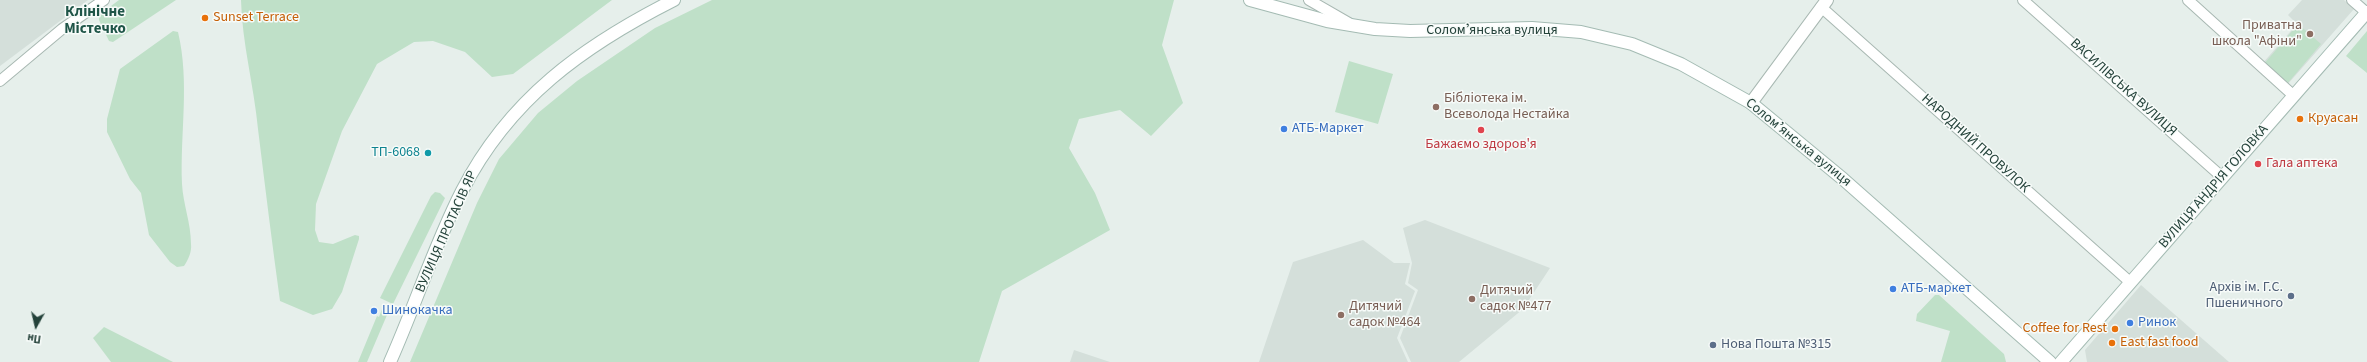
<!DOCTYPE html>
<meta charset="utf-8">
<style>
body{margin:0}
#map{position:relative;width:2367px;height:362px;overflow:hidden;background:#e6efeb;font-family:"Source Sans 3",sans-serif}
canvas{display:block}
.north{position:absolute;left:16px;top:306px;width:40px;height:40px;-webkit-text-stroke:3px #f7fbf9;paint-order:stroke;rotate:188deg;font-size:11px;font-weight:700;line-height:16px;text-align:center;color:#24423a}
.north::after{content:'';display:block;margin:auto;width:14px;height:18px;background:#24423a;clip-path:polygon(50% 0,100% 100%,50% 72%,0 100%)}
</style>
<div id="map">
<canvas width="2367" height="362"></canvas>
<div class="north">Пн</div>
</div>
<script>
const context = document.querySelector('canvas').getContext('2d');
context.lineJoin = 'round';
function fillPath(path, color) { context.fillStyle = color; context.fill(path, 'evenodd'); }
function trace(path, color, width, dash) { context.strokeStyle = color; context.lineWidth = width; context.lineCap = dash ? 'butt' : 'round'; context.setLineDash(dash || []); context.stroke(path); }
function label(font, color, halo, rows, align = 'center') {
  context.font = font + ' "Source Sans 3",sans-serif'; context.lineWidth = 3; context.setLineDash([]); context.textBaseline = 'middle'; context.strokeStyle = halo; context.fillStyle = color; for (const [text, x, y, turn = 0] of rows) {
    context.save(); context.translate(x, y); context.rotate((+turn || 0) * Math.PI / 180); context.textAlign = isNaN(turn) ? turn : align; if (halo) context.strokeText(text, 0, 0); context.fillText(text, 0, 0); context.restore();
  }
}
fillPath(new Path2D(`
 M0,0H88L0,66Z
 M2302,0H2344L2354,9L2287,85L2262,64L2297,24L2288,15Z
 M1425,220L1550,268L1523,309L1459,362H1411L1400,338L1418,290L1408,283L1412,263L1403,228Z
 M1363,240L1394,263H1410L1405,284L1415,291L1397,338L1408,362H1259L1293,262Z
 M2141,285L2229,362H2087L2085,350Z
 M1074,350L1110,362H1070Z`), '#d4dfda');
fillPath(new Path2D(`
 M119,0H176L113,42L109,41L99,20V15Z
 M241,0H612L513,74L492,77L465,52L433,41L414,42L377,64L342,131L316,204L315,230L319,242L333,244L355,235L359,236V239L342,292L332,309L313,315L280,301C272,243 265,186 258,129C254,86 242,43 241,0Z
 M712,0H1174L1162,45L1183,103L1151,136L1120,110L1079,119L1069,148L1095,193L1110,230L1002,291L979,362H410L477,203L499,159L538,113L577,81L655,28Z
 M2298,24L2321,44L2287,84L2264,64Z
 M173,31L178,32C190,83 180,132 182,184C183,204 191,223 191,244C192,252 188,260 184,266L177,267L170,262L149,235L141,193L130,179L107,132V119L120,69Z
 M2367,31V73L2346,56Z
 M1349,61L1393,74L1378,124L1335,112Z
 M435,192L440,193L445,198L393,304L380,298L431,196Z
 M1935,295H1939L2004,354L2006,362H1941L1950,331L1916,321L1917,314Z
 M382,309L387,315L367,362H358L377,316L379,317Z
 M104,327L173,362H111L93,338Z`), '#bfe0c8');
const minor = new Path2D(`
 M1309,0L1349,23
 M2023,0L2222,177
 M2188,0L2294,96
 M2352,0L2367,13
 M1821,7L2130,282
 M0,81L62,29L104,0`);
const tertiary = new Path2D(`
 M1751,103L1827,0`);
const secondary = new Path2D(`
 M1250,0L1327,21L1375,29L1410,31L1532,28L1581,32L1632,44L1681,64L1751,103L1843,179L2050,362
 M390,362C415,306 434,246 462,191C509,99 583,46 674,0
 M2061,362L2367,12`);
trace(minor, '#a8b8b2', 12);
trace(tertiary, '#a8b8b2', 14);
trace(secondary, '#a4bbb3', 14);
trace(minor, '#fff', 10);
trace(tertiary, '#fff', 12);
trace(secondary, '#fff', 12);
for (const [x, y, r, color] of [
 [205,18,4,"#e8710a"],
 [2310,34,4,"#8d6e63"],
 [1436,107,4,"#8d6e63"],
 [2300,119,4,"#e8710a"],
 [1284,129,4,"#3f7fe0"],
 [1481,130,4,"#e0444e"],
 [428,153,4,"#0f9aa8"],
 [2258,164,4,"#e0444e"],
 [1893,289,4,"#3f7fe0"],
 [2291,296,4,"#5c6f8a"],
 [1472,299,4,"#8d6e63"],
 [374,311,4,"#3f7fe0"],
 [1341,315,4,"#8d6e63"],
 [2130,323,4,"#3f7fe0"],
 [2115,329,4,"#e8710a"],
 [2112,343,4,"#e8710a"],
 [1713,345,4,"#5c6f8a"]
]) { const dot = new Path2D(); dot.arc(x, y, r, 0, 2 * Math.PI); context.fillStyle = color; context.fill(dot); trace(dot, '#f7fbf9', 1.5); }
label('14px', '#c56008', '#f7fbf9', [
 ["Sunset Terrace",213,18],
 ["Круасан",2308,119],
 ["Coffee for Rest",2107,329,"right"],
 ["East fast food",2120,343]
], 'left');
label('14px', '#785e54', '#f7fbf9', [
 ["Приватна",2302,26,"right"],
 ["школа \"Афіни\"",2302,42,"right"],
 ["Бібліотека ім.",1444,99],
 ["Всеволода Нестайка",1444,115],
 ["Дитячий",1480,291],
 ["садок №477",1480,307],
 ["Дитячий",1349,307],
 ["садок №464",1349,323]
], 'left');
label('14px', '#24423a', '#f7fbf9', [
 ["Соломʼянська вулиця",1492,31],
 ["ВАСИЛІВСЬКА ВУЛИЦЯ",2123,88,42],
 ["Соломʼянська вулиця",1798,143,39],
 ["НАРОДНИЙ ПРОВУЛОК",1975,144,42],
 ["ВУЛИЦЯ АНДРІЯ ГОЛОВКА",2214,187,-49],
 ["ВУЛИЦЯ ПРОТАСІВ ЯР",447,232,-66]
]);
label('14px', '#366cbe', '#f7fbf9', [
 ["АТБ-Маркет",1292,129],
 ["АТБ-маркет",1901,289],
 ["Шинокачка",382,311],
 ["Ринок",2138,323]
], 'left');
label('14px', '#be3a42', '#f7fbf9', [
 ["Бажаємо здоров'я",1481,145],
 ["Гала аптека",2266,164,"left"]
]);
label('14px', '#0d838f', '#f7fbf9', [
 ["ТП-6068",420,153]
], 'right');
label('14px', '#4e5e75', '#f7fbf9', [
 ["Архів ім. Г.С.",2283,288],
 ["Пшеничного",2283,304],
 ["Нова Пошта №315",1721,345,"left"]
], 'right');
label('bold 15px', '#1f5548', '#f7fbf9', [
 ["Клінічне",95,13],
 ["Містечко",95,30]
]);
</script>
